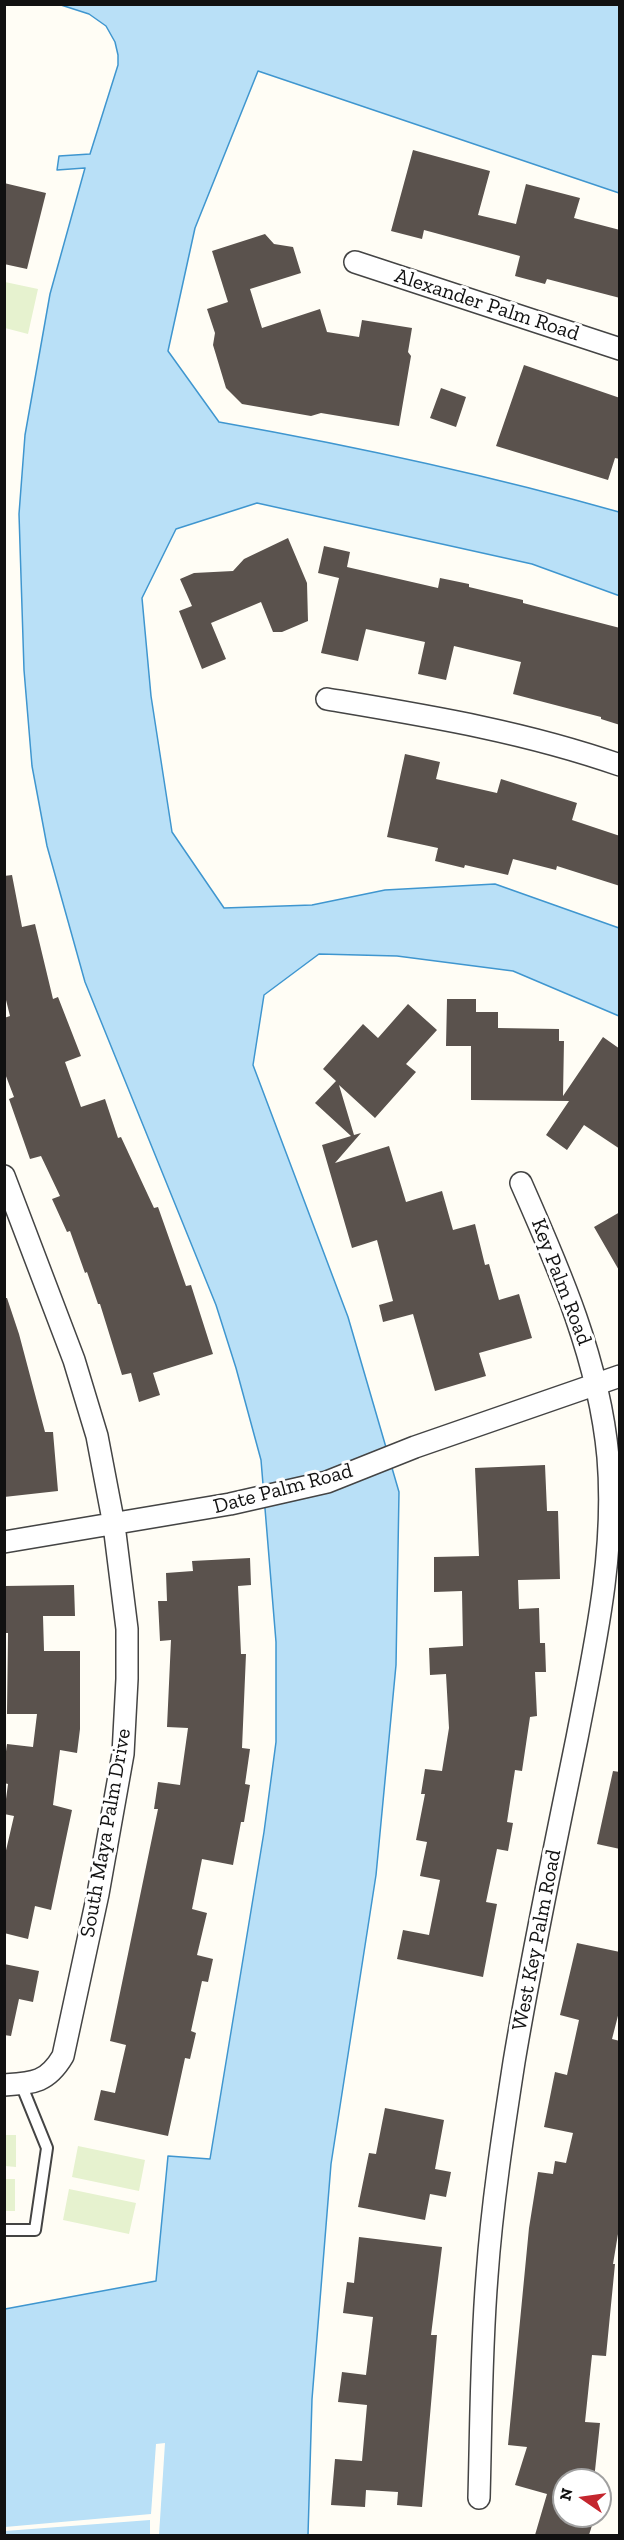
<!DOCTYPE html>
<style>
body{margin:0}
#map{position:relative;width:624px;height:2540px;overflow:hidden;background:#fffdf5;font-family:"Zilla Slab",serif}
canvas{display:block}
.frame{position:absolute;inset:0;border:6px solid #111;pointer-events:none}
.north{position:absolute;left:552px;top:2468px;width:60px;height:60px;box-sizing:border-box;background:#fff;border:2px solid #a0a0a0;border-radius:50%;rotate:283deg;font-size:16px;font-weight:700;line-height:24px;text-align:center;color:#111}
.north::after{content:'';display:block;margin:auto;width:21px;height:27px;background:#c4262e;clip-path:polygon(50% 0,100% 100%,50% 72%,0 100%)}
</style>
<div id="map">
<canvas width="624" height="2540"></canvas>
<div class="frame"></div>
<div class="north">N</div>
</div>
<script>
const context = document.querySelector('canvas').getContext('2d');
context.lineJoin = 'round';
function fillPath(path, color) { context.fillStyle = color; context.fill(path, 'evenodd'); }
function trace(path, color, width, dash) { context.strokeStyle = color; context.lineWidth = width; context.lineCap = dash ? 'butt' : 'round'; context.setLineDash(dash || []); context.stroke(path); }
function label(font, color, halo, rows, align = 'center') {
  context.font = font + ' "Zilla Slab",serif'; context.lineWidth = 6; context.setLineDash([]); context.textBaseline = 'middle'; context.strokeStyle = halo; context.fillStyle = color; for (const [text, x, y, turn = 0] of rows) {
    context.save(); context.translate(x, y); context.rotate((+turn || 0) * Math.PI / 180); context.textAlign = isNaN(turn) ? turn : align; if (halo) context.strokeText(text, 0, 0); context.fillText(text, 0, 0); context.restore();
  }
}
fillPath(new Path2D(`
 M5,282L38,289L28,334L5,328Z
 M5,2135H16V2167L5,2166Z
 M78,2146L145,2160L139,2191L72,2177Z
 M5,2179H15V2211H5Z
 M69,2189L136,2203L129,2234L63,2220Z`), '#e6f2cf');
const water = new Path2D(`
 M61,5H619V193L258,71L195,228L168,351L219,422C354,446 488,475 619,512L620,596L532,564L257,503L176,529L142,598L151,696L172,832L224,908L312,905L385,890L495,884L619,928V1016L513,971L397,956L319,954L264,995L253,1065L348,1317L399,1492L396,1665L376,1875L331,2164L312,2399L308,2535L5,2536V2309L156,2281L168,2156L210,2159L264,1832L276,1742V1642L261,1460L236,1368L216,1305L85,982L47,846L32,766L24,670L19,514L25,435L50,294L85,168L57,170L59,156L90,154L118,65V55L115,42L106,26L89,14Z`);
fillPath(water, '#b9e0f7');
trace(water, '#3f96cf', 1.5);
fillPath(new Path2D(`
 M165,2443L159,2535H150V2520L5,2531V2527L151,2514L156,2444Z`), '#fffdf5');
fillPath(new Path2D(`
 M413,150L490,171L478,215L516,224L526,184L580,198L574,218L620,230V298L547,279L545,284L515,276L520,256L424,230L422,239L391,231Z
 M4,183L46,193L27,269L4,264Z
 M265,234L274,244L293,247L301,273L250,289L262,328L320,309L327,332L359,337L362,320L412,328L408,352L411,356L399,426L321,413L311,416L242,404L226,388L213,345L215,333L207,309L228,302L212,251Z
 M524,365L620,398V459L615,458L608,480L496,446Z
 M441,388L466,397L456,427L430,418Z
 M288,538L307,583L308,621L282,632H273L261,602L211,623L226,659L202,669L179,611L192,606L180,579L194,573L233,571L244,559Z
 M324,546L350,552L347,567L438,588L440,578L469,584V587L523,600V603L620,628V725L601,719V717L513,694L521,662L454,646L446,680L418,674L425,642L366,629L358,661L321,653L339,578L318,573Z
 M405,754L440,762L436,779L497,793L501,779L577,803L572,820L620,836V886L557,866L556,870L513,859L508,875L465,865L464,868L435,861L438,848L387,837Z
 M12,875L22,927L35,924L53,999L58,997L81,1056L65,1062L81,1107L105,1099L118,1138L121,1137L154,1208L158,1207L186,1286L191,1285L213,1354L153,1373L160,1395L139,1402L131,1373L122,1375L100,1304H98L87,1272L85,1273L70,1231L67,1232L52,1199L60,1196L41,1156L30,1159L9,1099L14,1097L4,1071V1018L10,1016L4,992V876Z
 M447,999H476V1012H498V1028L559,1029V1041H564L563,1096L603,1037L620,1049V1149L584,1125L567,1150L546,1135L569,1101L471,1100V1046H446Z
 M408,1004L437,1030L406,1064L416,1072L375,1118L339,1085L354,1135L361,1133L335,1163L389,1146L406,1202L442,1191L453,1230L475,1224L485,1265L489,1264L499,1300L519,1294L532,1338L479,1353L486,1376L435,1391L413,1314L383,1322L379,1305L393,1301L377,1240L352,1248L322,1145L351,1136L315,1103L336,1081L323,1069L363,1024L378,1038Z
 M620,1212V1272L594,1227Z
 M4,1298H7L19,1334L45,1432H53L58,1491L4,1497Z
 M545,1465L547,1511H558L560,1579L518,1580L519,1609L539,1608L540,1643H545L546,1672H535L537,1716L530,1717L522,1771L515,1770L507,1822L513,1823L508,1851L497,1849L486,1902L497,1904L483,1977L397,1959L403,1930L429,1935L440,1880L420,1876L427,1842L416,1840L425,1794H421L425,1769L442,1771L449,1728L446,1674L430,1675L429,1648L463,1646L462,1591L434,1592V1557L479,1556L475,1468Z
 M250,1558L251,1585L238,1586L241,1654H246L242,1748L250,1749L245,1784L250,1785L244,1822H241L233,1865L202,1859L192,1909L207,1913L197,1955L213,1959L208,1982L202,1981L191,2031L196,2033L190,2059L185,2058L168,2136L94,2120L101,2090L115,2093L126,2045L110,2041L158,1809H154L158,1782L180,1785L188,1728L167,1727L171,1640L160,1641L158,1601H167L166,1573L193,1571L192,1561Z
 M74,1585L75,1616H43L44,1651H80V1729L77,1753L60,1750L53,1805L72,1810L51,1910L35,1906L28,1939L4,1933V1859L14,1816L4,1814L8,1784L4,1783V1766L7,1744L33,1747L37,1714H7L8,1633H4V1586Z
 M613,1771L620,1772V1849L597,1844Z
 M577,1943L620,1952V2008L612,2039L620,2041V2222L613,2264H615L606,2356L592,2355L585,2422L600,2423L594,2480H564V2516H595L589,2535H535L547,2494L515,2485L527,2447L508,2445L529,2228L538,2172L553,2174L555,2161L566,2163L573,2133L544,2127L555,2072L567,2075L579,2020L560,2015Z
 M4,1964L39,1971L33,2002L19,1999L11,2036L4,2035Z
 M385,2108L444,2120L435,2169L451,2172L446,2197L430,2194L425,2220L358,2207L369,2153L376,2154Z
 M359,2237L442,2247L431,2335H437L422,2507L397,2505L398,2492L366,2490L365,2507L331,2505L335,2459L362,2461L367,2405L338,2402L342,2372L366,2375L373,2317L343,2313L347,2282L354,2283Z`), '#5a524d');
const lane = new Path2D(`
 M4,2230H35L47,2148L21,2084`);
const street = new Path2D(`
 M355,262L620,349
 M327,699C428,716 522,731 620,765
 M4,1176L74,1360L97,1436L114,1525L127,1629V1679L123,1754L98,1894L63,2056C47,2083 33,2083 4,2085
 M4,1542L230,1504L327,1482L415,1447L620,1376
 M479,2498C481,2425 481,2350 487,2276C492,2205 503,2133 514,2062C532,1954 555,1846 577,1738C595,1645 616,1552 608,1457C599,1360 560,1271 521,1183`);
trace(lane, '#444', 14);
trace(street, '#444', 24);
trace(lane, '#fff', 10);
trace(street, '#fff', 21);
label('21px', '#111', '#fff', [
 ["Alexander Palm Road",487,305,18],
 ["Key Palm Road",561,1282,69],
 ["Date Palm Road",283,1489,-15],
 ["South Maya Palm Drive",106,1833,-80],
 ["West Key Palm Road",537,1940,-79]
]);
</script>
